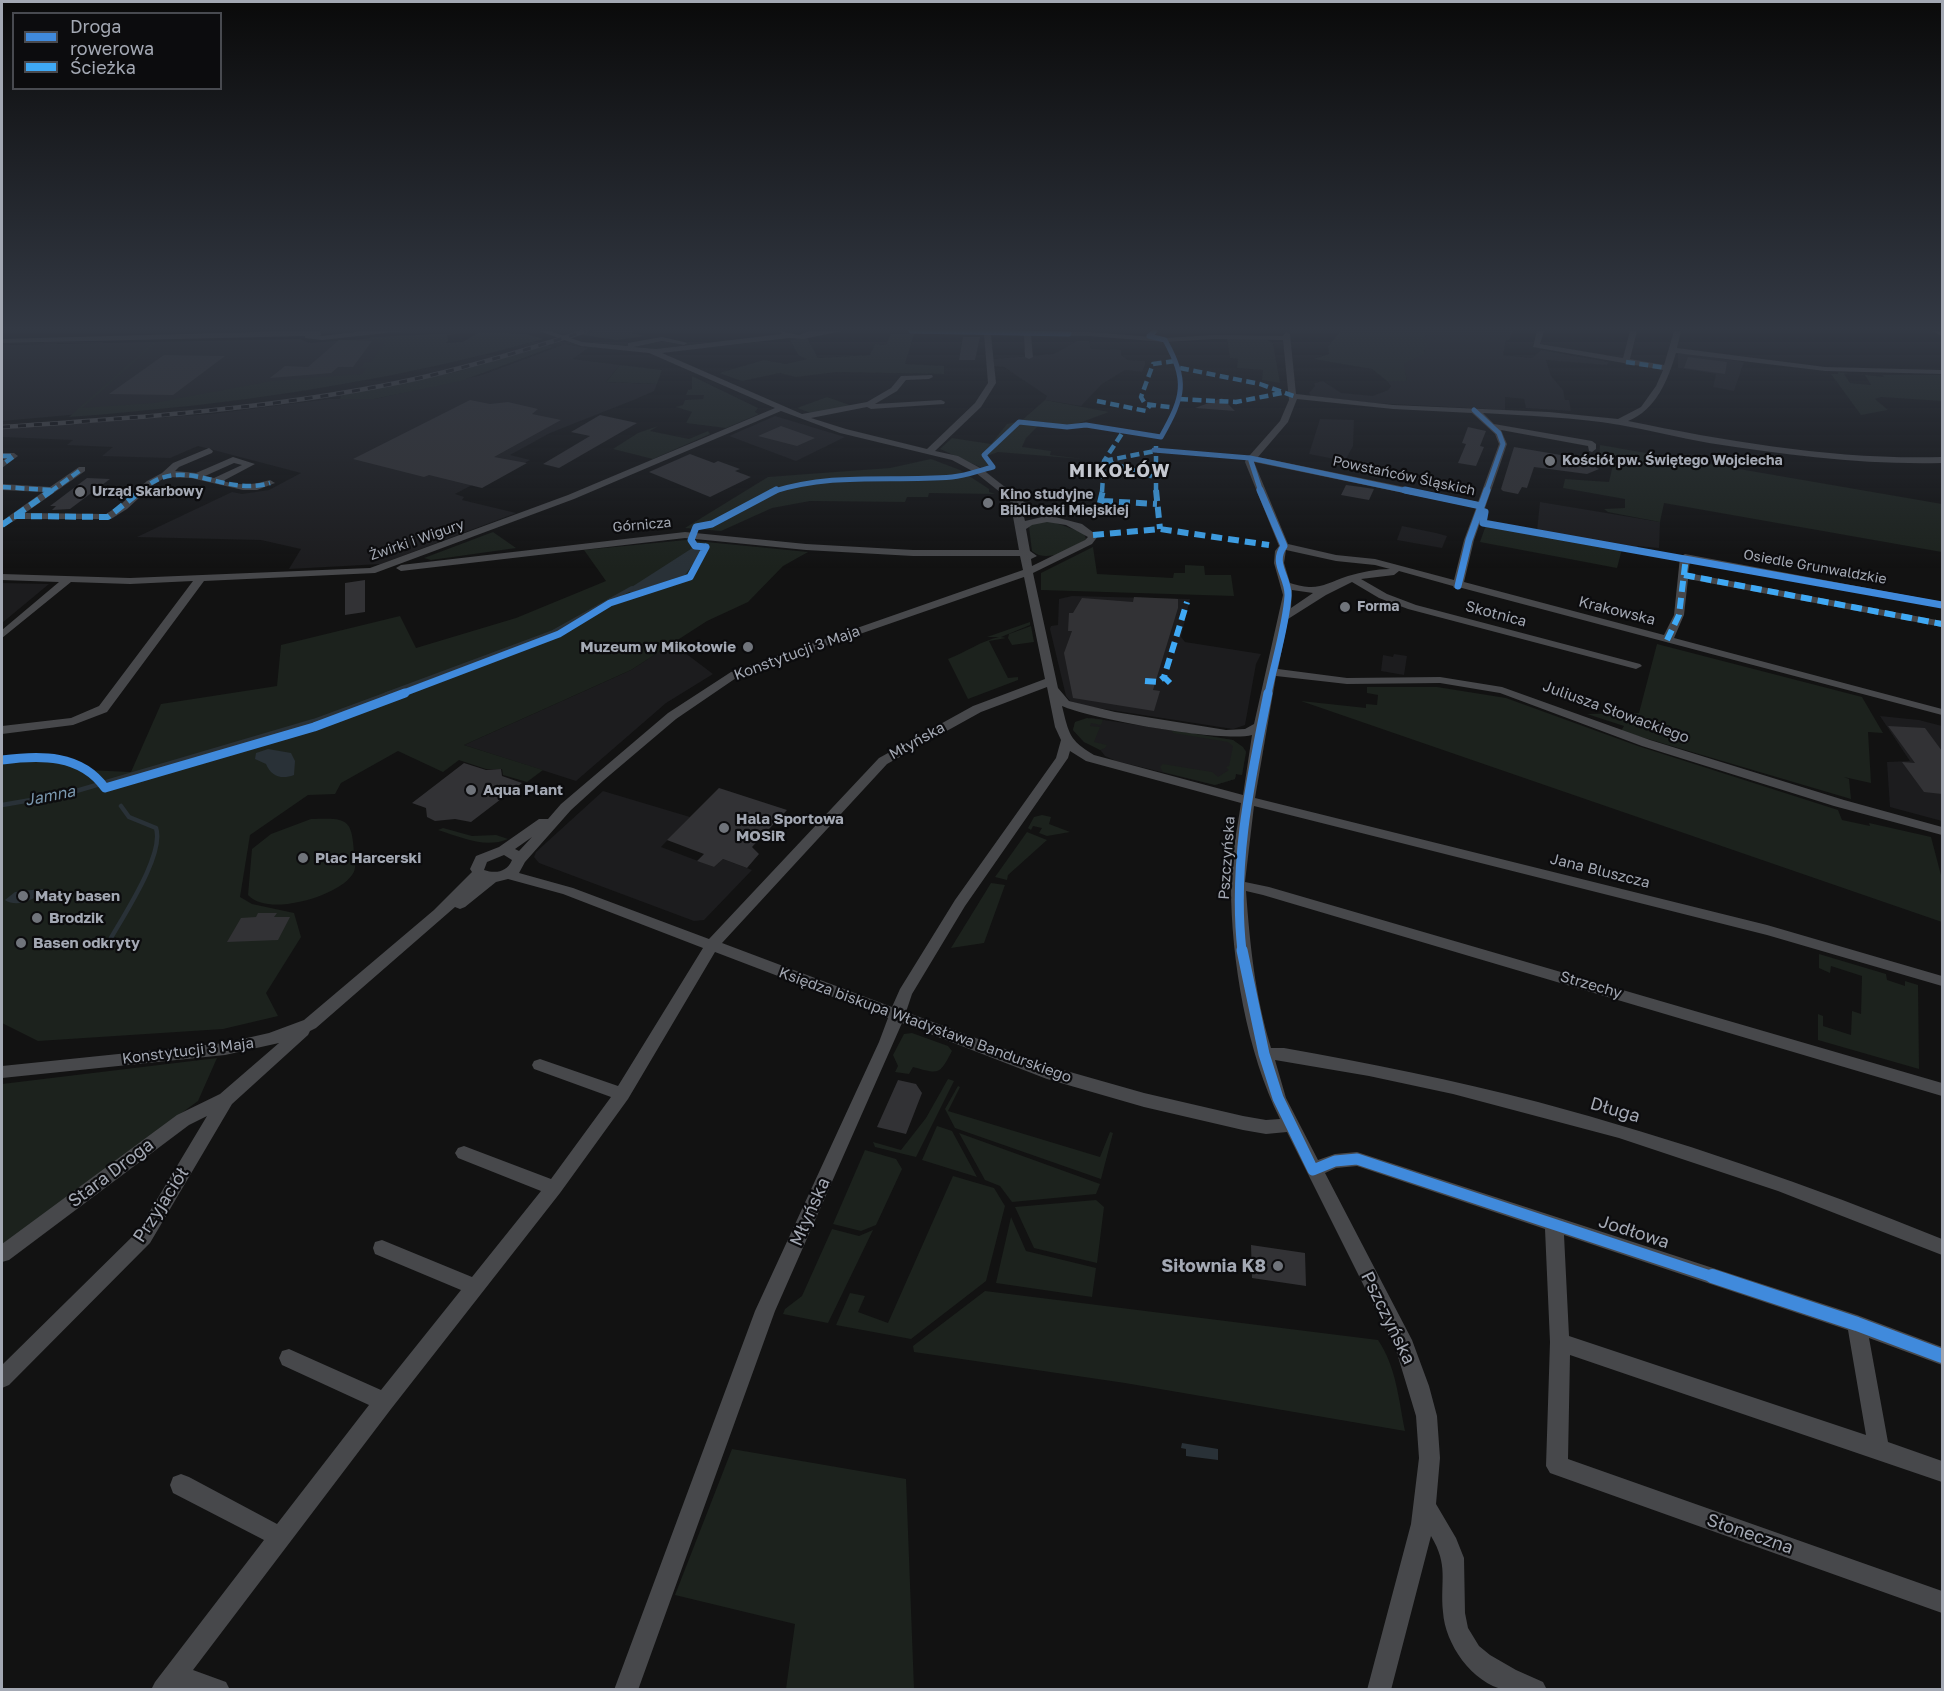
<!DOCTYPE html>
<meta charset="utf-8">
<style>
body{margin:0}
#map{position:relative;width:1944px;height:1691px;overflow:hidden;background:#121212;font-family:"Golos Text",sans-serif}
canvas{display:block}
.frame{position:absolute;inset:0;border:3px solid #a3a8b3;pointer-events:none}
.legend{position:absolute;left:12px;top:12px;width:210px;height:78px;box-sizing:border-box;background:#0c0c0e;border:2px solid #484a50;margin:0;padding:8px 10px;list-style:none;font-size:18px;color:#a3a8b3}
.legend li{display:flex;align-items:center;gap:12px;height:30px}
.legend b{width:30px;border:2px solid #484a50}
</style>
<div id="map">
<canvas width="1944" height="1691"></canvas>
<div class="frame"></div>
<ul class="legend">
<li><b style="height:8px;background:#408adc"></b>Droga rowerowa</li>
<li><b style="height:8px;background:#3fa9f5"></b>Ścieżka</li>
</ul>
</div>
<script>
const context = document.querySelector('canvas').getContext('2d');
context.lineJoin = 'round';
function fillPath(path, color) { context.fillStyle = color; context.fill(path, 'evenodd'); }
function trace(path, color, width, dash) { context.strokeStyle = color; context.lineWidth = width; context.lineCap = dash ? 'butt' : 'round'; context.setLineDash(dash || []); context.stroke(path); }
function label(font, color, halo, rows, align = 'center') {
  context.font = font + ' "Golos Text",sans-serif'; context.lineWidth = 4.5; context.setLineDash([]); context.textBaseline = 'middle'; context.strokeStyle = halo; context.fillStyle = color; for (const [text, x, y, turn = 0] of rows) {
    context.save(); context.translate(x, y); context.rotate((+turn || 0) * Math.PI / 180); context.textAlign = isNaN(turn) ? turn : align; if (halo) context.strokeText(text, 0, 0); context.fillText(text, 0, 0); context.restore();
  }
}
fillPath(new Path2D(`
 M1428,331H1513L1509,340H1506L1503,355L1532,358L1541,350L1609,362L1607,365L1546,360L1551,376L1563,390L1565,400H1569L1571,411L1526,408L1524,399L1505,397V410L1373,403L1311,396L1309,393L1315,386L1314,383L1323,381L1341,393L1373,396L1388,390L1391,386L1387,381H1407L1403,364L1425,353L1423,342Z
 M390,337L363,374L126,410L2,421V345L300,339L309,343Z
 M1077,341H1089L1091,349L1121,350V355L1128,360L1145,361V365L1142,372L1125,370L1102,384L1081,406L1045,400L1047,396L1004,367L994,366V359L1054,354Z
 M565,344L588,348L573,359L620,365L606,382L657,384L654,391L636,399L550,433L510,455L530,460L484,486L474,484L455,494L464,497L462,500L516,513L381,564L289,569L301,549L261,540L137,537L232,492L242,494L269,490L301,473L198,446L170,458L102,456L113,447L67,445L73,440L2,437V429L211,414L329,399H374L482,375Z
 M1685,353L1744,362L1734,391L1713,387L1716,374L1678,368V354Z
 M775,416L845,437L796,461L729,436Z
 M1320,419L1354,420L1353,446L1345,461L1309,454Z
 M1540,502L1660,522L1659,548L1638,546L1637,549L1537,531Z
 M1402,526L1436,533L1447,536L1442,548L1397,540Z
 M2,583L49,584L2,623Z
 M1072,596L1190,599L1181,637L1185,642L1261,654L1256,664L1245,725L1233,729L1085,706L1070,701L1066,696L1050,629L1051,626L1058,625L1059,599Z
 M672,643L713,674L666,703L576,781L464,745L631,670Z
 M1394,654L1407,656L1404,675L1381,671L1383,655L1393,657Z
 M1880,716L1919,720L1942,726V821L1890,807L1887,762L1910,761Z
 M1092,718L1233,740L1246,751L1242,775L1236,774L1235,779L1215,785L1116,761L1105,756L1098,747L1084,742L1073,730L1075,722Z
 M603,791L690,817L661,847L714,867L723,859L752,870L704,920L694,921L539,863L534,857L536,852Z`), '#1c1c1e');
fillPath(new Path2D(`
 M594,331H634L631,333L645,336L617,340L583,335Z
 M1341,331H1428L1424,341L1429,343L1424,351L1426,353L1404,364L1407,381H1387L1372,369L1313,359L1329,354L1328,346Z
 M484,332L526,334L543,339C387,383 230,405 69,417L154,342H157L82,408L154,403L272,381L362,374L366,368H361L365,362H371L386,341L365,340L372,337L464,333L447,335L448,341L445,343L463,342L478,333H472Z
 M891,334H914L905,364L944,366V374L837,372L796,377L780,373L742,381L719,373L764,360L786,364L807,359L799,356L790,340L807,338L818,358L870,355L875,344L886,345Z
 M1227,339H1265L1273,343L1280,383L1262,380L1263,370L1237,368L1238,359L1230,358Z
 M548,345L553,347L461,381L374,399H340L341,395L456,372Z
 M620,365L662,370L657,384L606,382Z
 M1838,372L1850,373L1844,374L1850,383L1871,385L1865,375L1858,374L1884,377L1882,375H1942V401L1881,397L1875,399L1888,410L1861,415L1831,374H1838Z
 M692,376L758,408L755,412L759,414L726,428L686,423L692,412L676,407L683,405L685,400L703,399L704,395H686L688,390L692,389Z
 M827,397L855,407L811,413L797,408Z
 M1045,400L1109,412L1071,426L1042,422L1026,438L1022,447L1051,451L1050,455L1083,459L998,452L984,457L990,465L982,468L940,449L952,438L991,444L1007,424L1021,421Z
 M658,426L650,431L689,439L708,431L710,434L653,459L613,449L638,433Z
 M1600,445L1942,504V552L1664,503L1660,522L1608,512L1604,509L1625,508V499L1563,488L1565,479L1609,482L1613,465L1599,459Z
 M931,459L960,470L989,489V492L995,494L929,493L928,497H907L905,502L810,501L772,508L721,531L685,528L768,477L890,468Z
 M1050,521L1084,533L1086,539C1073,549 1047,564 1032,551L1029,527L1030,524Z
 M1486,525L1622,549L1617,568L1480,542Z
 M493,532L516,548L431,560L424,558Z
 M686,540L808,552L783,566L748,602L707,621L631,670L464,745L543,770L527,782L503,775L502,769H486L459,760L443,772L398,751L341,783L335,794L308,795L250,835L240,897L252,904L294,913L301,937L266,993L278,1016L223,1029L38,1041L2,1023V760L30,756L55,757L86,770L131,772L161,704L277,686L281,645L400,616L416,648L516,618L606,581L584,550Z
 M1093,547L1097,574L1173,578L1174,573H1185V565L1204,566L1205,575H1231L1234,596L1041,590V573Z
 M1030,622V625L1001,637L1006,638L989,641L1008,678L1018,677V680L968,699L948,659C966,652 981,641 999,637H987Z
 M1031,626L1034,642L1012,645L1008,638L1009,634Z
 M1657,644L1862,697L1883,733L1868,732L1871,783L1844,777L1849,779L1851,799L1621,731L1624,726L1587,714L1639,713Z
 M1367,687H1437L1506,698L1638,746L1838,810L1842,820L1870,826L1869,823L1931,837L1942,879V922L1301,701L1366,708V704L1377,705L1378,695L1367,693Z
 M1087,718L1112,721L1103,720L1101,725L1091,723L1090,726L1100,727L1094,742L1107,745L1105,748L1100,750L1084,742L1073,730L1075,722Z
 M1172,730L1233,740L1243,747L1246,752L1242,775L1236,774L1235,779L1215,785L1163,772L1160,767L1163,764L1212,772L1218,777L1229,770L1226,767L1229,766L1233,746L1228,742L1173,733Z
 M1042,815L1051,817L1049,824L1070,832L1047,836L1039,833L1042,828L1033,826L1031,830L1028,828L1034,817Z
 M311,819C346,818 352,817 354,853C355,860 357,869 352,875C337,897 267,917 248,895L252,849L271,834Z
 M443,828L472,836L496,835L508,839C485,849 461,837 438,830Z
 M1027,832L1047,840L1008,875L1007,880L995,877Z
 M991,883L1005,885L984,943L951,948Z
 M1819,954L1886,974L1887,980L1905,986V981L1918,985L1919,1069L1818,1040V1014L1823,1016V1026L1851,1035L1852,1011L1861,1014L1862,976L1831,966L1830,973L1819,968Z
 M912,1033L948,1046L952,1051C939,1076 939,1074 913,1067L909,1074L895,1072L898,1066L893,1055L904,1034Z
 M217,1058L198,1101L2,1245V1084Z
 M948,1079L954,1081L916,1157L875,1147L873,1142L901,1150L926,1118Z
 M958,1086L960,1087L948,1111L1100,1157L1110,1132L1113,1133L1101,1179L955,1128L945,1109Z
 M937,1126L952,1131L977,1177L922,1160Z
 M959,1133L1100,1184L1096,1194L1012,1202L1000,1186L985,1180Z
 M865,1150L896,1159L902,1169L876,1225L861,1231L833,1224Z
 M953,1176L994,1188L1005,1206L986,1281L911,1339L836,1325L850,1293L865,1296L858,1312L888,1323Z
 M1096,1200L1104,1207L1097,1263L1034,1248L1015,1207Z
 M1011,1217L1026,1251L1096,1268L1092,1297L996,1283Z
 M832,1229L859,1236L873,1230L828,1323L783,1314L785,1309L802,1296Z
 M985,1291L1378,1340C1396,1366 1399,1401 1405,1431L1125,1383L914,1352L913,1346Z
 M732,1449L906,1479L914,1689H786L795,1624L675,1595Z`), '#1c221d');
fillPath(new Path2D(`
 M694,547L703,551L685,575L631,593L627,590Z
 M268,749L291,753L295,761L294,775C281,780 271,776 266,764L255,759L256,753Z
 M40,889H44C37,900 16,908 5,900L15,892Z
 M1182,1443L1218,1449V1460L1186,1456V1449L1181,1448Z`), '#293137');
trace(new Path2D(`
 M386,694L553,632L632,588`), '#293137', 4);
trace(new Path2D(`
 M2,805L66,794L314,721L390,693
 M107,945C121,919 165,855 156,828L129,817L121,806`), '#293137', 4.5);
fillPath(new Path2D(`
 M963,337H980L975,360H959Z
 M339,340L372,341L353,367H338L331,373L270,378L285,366L308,367Z
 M164,355L225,356L173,395L109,394Z
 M1688,357L1727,362L1725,374L1684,368Z
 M1222,398L1235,411L1195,408Z
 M470,400L490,404L508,402L538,409L532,414L561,420L494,457L527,463L482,488L429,475L424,477L353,459Z
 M600,415L637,423L559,468L543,464L590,436L571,432Z
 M781,426L815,438L797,446L758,436Z
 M1468,427L1486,431L1480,446L1484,447L1476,466L1458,463L1466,444L1462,443Z
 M1514,447L1590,460V464L1599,469L1587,474L1534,467L1527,488L1522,487L1518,494L1503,491L1501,489Z
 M690,454L714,463L718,461L740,469L735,471L751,477L710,497L649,472Z
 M87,478L110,479L70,509L52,510L56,506H50Z
 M1346,485L1361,487L1374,489L1369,500L1341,495Z
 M365,580V612L345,615V583Z
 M1134,597L1178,599V608L1153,690L1160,691L1154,711L1073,698L1064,653L1072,631H1068L1069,613H1073L1082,598L1133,602Z
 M1888,726L1925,728L1942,751V794L1924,792L1902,762L1915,763Z
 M464,763L486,770L501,769L502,776L522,783L471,822L455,819L435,821L427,817L426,808L412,803Z
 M719,788L787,810L752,847L759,854L747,868L723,859L714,867L697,861L704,854L667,840Z
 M258,913H277L274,917H290L278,940L227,942L241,918L256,917Z
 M898,1080L916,1084L922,1093L906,1134L877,1127Z
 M1251,1245L1305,1253L1306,1286L1252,1278Z`), '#323235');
fillPath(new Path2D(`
 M294,331H320L321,335H318L322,336L364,331H403L322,340L305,338V336L2,343V339Z
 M539,331H550L582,342L628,346V343L662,337L688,343L684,345L662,341L634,347L656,349L782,334L779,331L799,335L810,331H842L803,339L789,338L662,353L802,414L867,402L891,388L901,376L932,375L933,377L929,379L906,380L897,391L875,404L941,400L945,402L944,404L871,409L867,407L811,418L846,429L927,449L975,403L988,383L984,334L908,331L1089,332L1165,338L1214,335L1283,336L1286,332L1290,334L1296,394L1393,405L1549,412L1618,419L1641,407L1656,386L1663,370L1533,347L1537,331H1544L1540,344L1623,358L1630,331H1637L1630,359L1664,365L1674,331H1681L1677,348L1825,367L1942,370V374L1825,371L1676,353C1668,380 1656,410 1628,421C1731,442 1837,460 1942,457V463C1865,465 1786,455 1709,443C1679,438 1650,430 1620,425C1574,417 1528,416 1483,413L1494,424L1592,441L1596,444V449L1592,452L1589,451L1588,446L1501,430L1507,444L1474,540L1464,582L1664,635L1674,615L1680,557L1685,554L1942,602V608L1690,561L1688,573L1942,621V627L1688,579L1684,615L1674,638L1942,709V715L1462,588H1454L1453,586L1399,571L1394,575L1361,579L1387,594L1416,605L1640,664L1642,666L1636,669L1408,609L1379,598L1352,582L1326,595L1288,619L1278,669L1347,678L1440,677L1502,687L1650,740L1844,800L1942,827V835L1834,806L1642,746L1500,693L1440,683L1347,684L1276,676L1255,798L1767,925L1942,976V986L1767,935L1254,806L1245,882L1269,887L1942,1083V1096L1263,895L1246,891C1250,946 1255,995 1271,1048H1284C1369,1063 1454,1080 1538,1102C1676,1139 1810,1185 1942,1239V1255L1778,1191L1619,1138L1453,1094L1369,1076L1275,1060L1286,1098L1318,1160L1335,1154L1357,1152L1857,1315L1942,1347V1365L1869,1338L1888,1442L1942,1461V1482L1570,1355L1568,1459L1942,1591V1613L1550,1473L1546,1466L1550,1342L1545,1229L1357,1166L1336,1168L1325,1173L1412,1340L1429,1386L1437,1416L1440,1458L1436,1504L1456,1538L1464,1558L1465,1613L1468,1628L1479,1646L1490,1655L1516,1670L1543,1682L1547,1690C1534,1690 1518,1691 1505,1690C1472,1683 1445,1644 1443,1612C1440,1580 1449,1566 1431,1536L1391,1690H1367L1411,1524L1419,1458L1416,1416L1396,1350L1287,1132L1266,1134L1243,1130L1144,1107L1047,1079L902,1023L775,1311L638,1690H614L755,1311L879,1042L888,1018L715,952L628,1099L560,1193L391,1409L193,1670L226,1682L230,1690H151L155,1682L264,1540L173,1493L170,1485L173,1477L181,1474L189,1477L277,1524L369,1405L282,1365L279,1358L282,1351L289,1349L381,1390L461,1290L375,1254L373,1248L375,1242L382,1240L472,1277L541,1191L458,1158L455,1153L458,1148L464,1146L551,1179L611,1097L534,1069L532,1065L534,1061L540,1059L618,1086L703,948L563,894L508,879L496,882L465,907L460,909L455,907L316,1028L310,1031L308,1035L232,1104L150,1243L9,1385L2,1388V1365L138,1231L207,1116L189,1125L9,1260L2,1262V1244L177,1115L220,1094L279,1043L225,1055L2,1078V1066L225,1043L269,1033L304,1020L434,910L472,872L470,869L476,856L499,847L539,819H548L561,804L668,713L731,672L1023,570L1020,556H913L806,550L685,538L401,571L396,568L401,565L685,532L806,544L913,550H1019L1010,500L976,473L952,460L840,433L781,411L574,499L375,573L204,581L107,712L73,725L2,734V726L71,718L99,706L193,581L130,584L71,582L2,638V630L59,582L2,580V574L130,578L370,568L568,495L775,408L649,353L581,346ZM991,335H1024L1025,357L1029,359L1033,357L1031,335L1089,336L1165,342L1214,339L1283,340L1289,400L1280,421L1250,455L1247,456L1245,462L1279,546L1275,551L1274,563L1283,595L1254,724L1245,729L1226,730L1115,712L1069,701L1058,688L1033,573L1092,544L1098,536L1082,524L1055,517L1024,502L982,469L958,456L935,451L981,407L996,383ZM1297,399L1393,409L1472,413L1495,434L1499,444L1478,502L1258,457L1288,422ZM1254,462L1476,508L1464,540L1454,580L1375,559L1336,555L1288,544ZM1022,508L1042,517L1025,521ZM1047,522L1066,525L1088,537L1085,540L1032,566L1031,559L1037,556L1030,551L1026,529L1032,525ZM1286,550L1336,561L1375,565L1390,569C1376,569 1362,572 1348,576C1324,584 1318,592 1290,583L1284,563ZM1024,577L1045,679L973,706L879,758L709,939L573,888L519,873L525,862L571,810L604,780L676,719L739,676ZM1292,590L1313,593L1291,608ZM1047,687L1055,727L1061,740L1056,758L955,900L900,989L892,1007L722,943L887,764L981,712ZM1062,706C1091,719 1224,743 1252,735L1243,795L1094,755C1069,740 1069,734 1062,706ZM1070,751L1086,761L1241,803C1237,830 1231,858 1231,886C1231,960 1247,1053 1280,1119L1266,1120L1243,1116L1144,1093L1056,1068L906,1012L912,994L965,906L1068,758ZM532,837L519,851L515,849ZM504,855L512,860C507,872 496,874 484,870L487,862ZM1564,1235L1848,1330L1866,1435L1569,1336Z
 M1932,331L1942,332V336Z
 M209,448L213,451L212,453L179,467L175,471L196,473L233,457L255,464L223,481C240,486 253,485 270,480L275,483L257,490H243L191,478L166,477L153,485L127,509L111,519H17L2,528V521L43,492L2,490V484L50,487L79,467H85V471L25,513L106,514L120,505L147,481L162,473L173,463ZM234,463L242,465L214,478L205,476Z
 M2,453H14L18,456L2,468V461L5,459L2,458Z`), '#47484b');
const rail = new Path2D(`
 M2,427C136,418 270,409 401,382C464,369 525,350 586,331`);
trace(rail, '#47484b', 4.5);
trace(rail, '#0c0c0e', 3, [8]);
trace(new Path2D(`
 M1175,361L1153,364L1141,397L1145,404L1177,408
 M1626,362L1666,368
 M1180,368L1260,384L1294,396
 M1179,399L1236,402L1282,393
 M1097,401L1146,411L1150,405
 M2,456H14L2,465
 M1104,461L1160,450
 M1105,461L1154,477
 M2,487L50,490
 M50,492L82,469
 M140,492C182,451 222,498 270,483
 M1102,492L1104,461L1123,432
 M1156,492V446`), '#3fa9f5', 4.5, [9, 4.5]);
trace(new Path2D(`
 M1156,490L1160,529
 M1102,501L1157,504
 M1100,503L1103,490
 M14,516L108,517L142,490
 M2,525L52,490
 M1093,535L1160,529L1269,545
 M1684,575L1942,624
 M1667,640L1679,615L1686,557
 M1145,681L1158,682L1164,677
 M1170,683L1164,677L1187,602`), '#3fa9f5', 6, [11, 6]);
trace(new Path2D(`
 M911,331L1069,334
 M1474,410L1499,433L1503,444L1486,492
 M1154,450L1250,458L1412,492
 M1250,458L1261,492
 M771,492C835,472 888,482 952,477C966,476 980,470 993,467L984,455L1019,422L1067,427L1086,425L1161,437C1184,396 1188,382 1165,340L1149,336L1155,331`), '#408adc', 5);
trace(new Path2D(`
 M1260,490L1284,546C1271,564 1289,577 1288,596C1286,626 1274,664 1268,694
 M1405,490L1481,506
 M1480,511L1485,512L1483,523L1942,605
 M706,547L695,546L691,540L696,527L712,524L776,490
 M1458,586L1469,540L1487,490
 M401,694L559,634L610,603L690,577L706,547`), '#408adc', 7);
trace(new Path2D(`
 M2,760C40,755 81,754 105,788L314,727L405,693
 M1242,951C1232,863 1251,778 1268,693`), '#408adc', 9);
trace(new Path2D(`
 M1242,950L1264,1054L1278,1098L1313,1170L1335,1161L1357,1159L1716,1278`), '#408adc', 11);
trace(new Path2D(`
 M1712,1276L1857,1324L1942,1356`), '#408adc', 14);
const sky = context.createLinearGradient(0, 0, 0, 568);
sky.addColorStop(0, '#0a0a0a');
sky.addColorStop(0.58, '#333944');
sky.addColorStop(1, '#33394400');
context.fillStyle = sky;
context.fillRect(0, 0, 1944, 568);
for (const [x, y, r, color] of [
 [1550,461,6,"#70747b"],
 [80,492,6,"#70747b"],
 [988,503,6,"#70747b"],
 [1345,607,6,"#70747b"],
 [748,647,6,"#70747b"],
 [471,790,6,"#70747b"],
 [724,828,6,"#70747b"],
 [303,858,6,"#70747b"],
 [23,896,6,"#70747b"],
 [37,918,6,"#70747b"],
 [21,943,6,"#70747b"],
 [1278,1266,6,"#70747b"]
]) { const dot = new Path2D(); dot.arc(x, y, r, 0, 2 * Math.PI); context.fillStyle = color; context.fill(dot); trace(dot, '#0c0c0e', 2); }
label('bold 14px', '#a3a8b3', '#0c0c0e', [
 ["Kościół pw. Świętego Wojciecha",1562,461],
 ["Urząd Skarbowy",92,492],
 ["Kino studyjne",1000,495],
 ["Biblioteki Miejskiej",1000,511],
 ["Forma",1357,607]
], 'left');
label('14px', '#a3a8b3', '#0c0c0e', [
 ["Powstańców Śląskich",1404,476,12],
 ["Górnicza",642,525,-5],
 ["Żwirki i Wigury",417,540,-19],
 ["Osiedle Grunwaldzkie",1815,567,10]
]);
label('15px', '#a3a8b3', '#0c0c0e', [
 ["Krakowska",1617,611,14],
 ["Skotnica",1496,614,15],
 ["Konstytucji 3 Maja",797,653,-20],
 ["Juliusza Słowackiego",1616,712,20],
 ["Młyńska",917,741,-29],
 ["Pszczyńska",1227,858,-86],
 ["Jana Bluszcza",1600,871,14],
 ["Strzechy",1591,985,16],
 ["Księdza biskupa Władysława Bandurskiego",925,1025,20],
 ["Konstytucji 3 Maja",188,1051,-7]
]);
label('bold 15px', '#a3a8b3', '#0c0c0e', [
 ["Muzeum w Mikołowie",736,647,"right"],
 ["Aqua Plant",483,790],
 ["Hala Sportowa",736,819],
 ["MOSiR",736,836],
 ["Plac Harcerski",315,858],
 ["Mały basen",35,896],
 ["Brodzik",49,918],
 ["Basen odkryty",33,943]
], 'left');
label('italic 16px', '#7a97ae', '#0c0c0e', [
 ["Jamna",50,796,-11]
]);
context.letterSpacing = '1.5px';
label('bold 18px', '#c4c7cf', '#0c0c0e', [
 ["MIKOŁÓW",1120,471]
]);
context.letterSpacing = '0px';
label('18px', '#a3a8b3', '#0c0c0e', [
 ["Długa",1615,1110,16],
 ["Stara Droga",111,1173,-37],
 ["Przyjaciół",161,1205,-57],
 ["Młyńska",810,1212,-66],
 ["Jodłowa",1634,1232,18],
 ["Pszczyńska",1388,1318,64],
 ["Słoneczna",1750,1534,19]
]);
label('bold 18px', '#a3a8b3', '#0c0c0e', [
 ["Siłownia K8",1266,1266]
], 'right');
</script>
